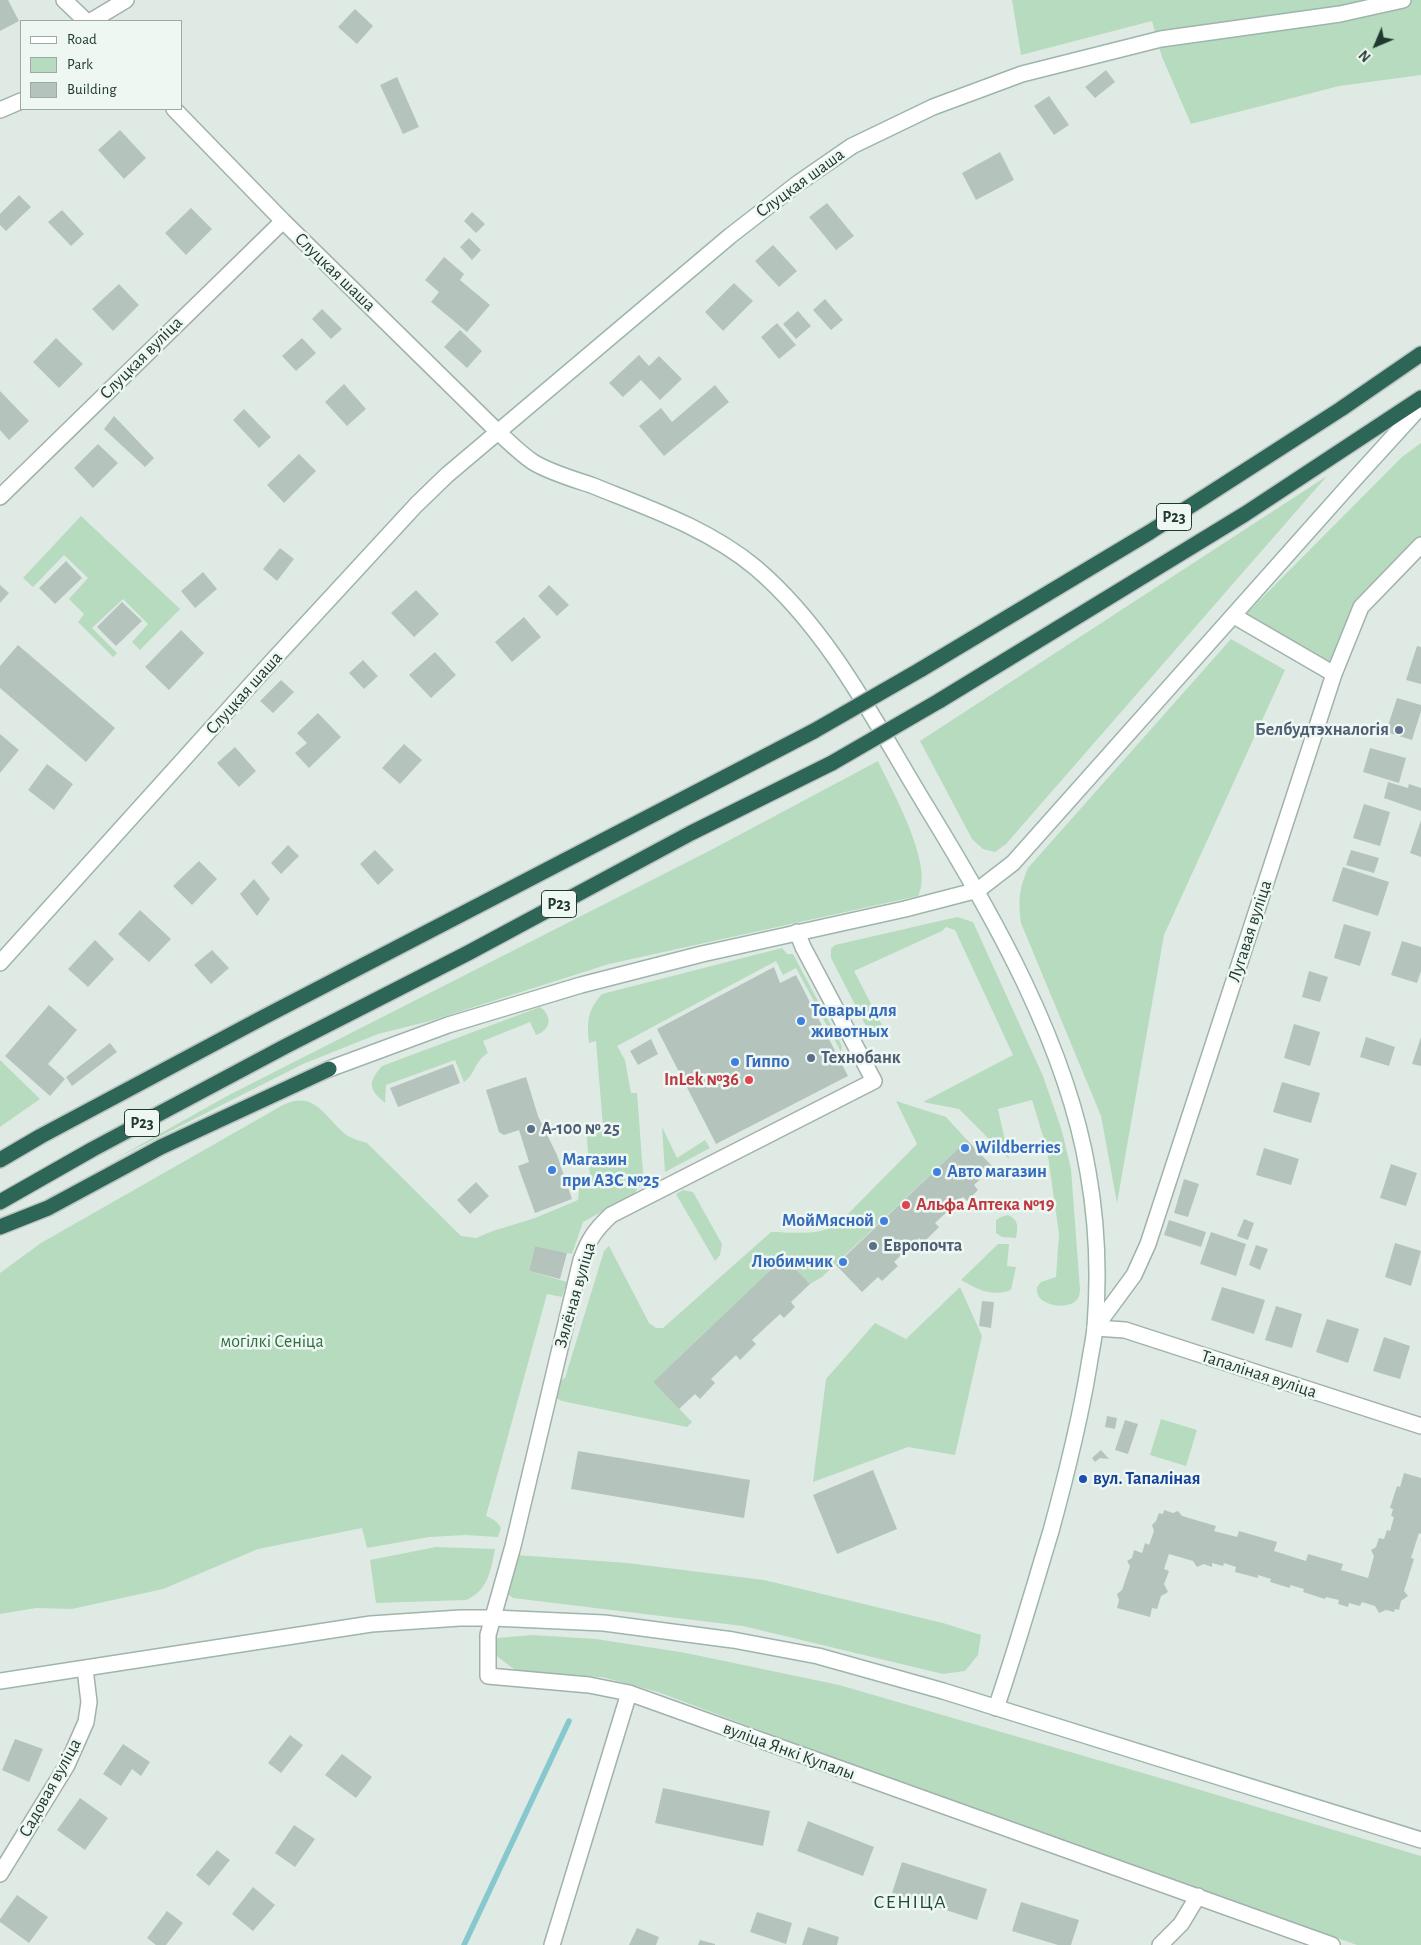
<!DOCTYPE html>
<meta charset="utf-8">
<style>
body{margin:0}
#map{position:relative;width:1421px;height:1945px;overflow:hidden;background:#dfeae4;font-family:"Alegreya Sans",sans-serif}
canvas{display:block}
.legend{position:absolute;left:20px;top:20px;width:162px;height:90px;box-sizing:border-box;background:#eff7f2;border:1px solid #9caba5;margin:0;padding:6px 9px;list-style:none;font-size:15px;color:#203931}
.legend li{display:flex;align-items:center;gap:10px;height:25px}
.legend b{width:25px;border:1px solid #9caba5}
.north{position:absolute;left:1351px;top:20px;width:50px;height:50px;-webkit-text-stroke:4px #eff7f2;paint-order:stroke;rotate:225deg;font-size:14px;font-weight:700;line-height:20px;text-align:center;color:#203931}
.north::after{content:'';display:block;margin:auto;width:18px;height:22px;background:#203931;clip-path:polygon(50% 0,100% 100%,50% 72%,0 100%)}
</style>
<div id="map">
<canvas width="1421" height="1945"></canvas>
<ul class="legend">
<li><b style="height:6px;background:#fff"></b>Road</li>
<li><b style="height:14px;background:#b7dbbf"></b>Park</li>
<li><b style="height:14px;background:#b4c4bd"></b>Building</li>
</ul>
<div class="north">N</div>
</div>
<script>
const context = document.querySelector('canvas').getContext('2d');
context.lineJoin = 'round';
function fillPath(path, color) { context.fillStyle = color; context.fill(path, 'evenodd'); }
function trace(path, color, width, dash) { context.strokeStyle = color; context.lineWidth = width; context.lineCap = dash ? 'butt' : 'round'; context.setLineDash(dash || []); context.stroke(path); }
function label(font, color, halo, rows, align = 'center') {
  context.font = font + ' "Alegreya Sans",sans-serif'; context.lineWidth = 5; context.setLineDash([]); context.textBaseline = 'middle'; context.strokeStyle = halo; context.fillStyle = color; for (const [text, x, y, turn = 0] of rows) {
    context.save(); context.translate(x, y); context.rotate((+turn || 0) * Math.PI / 180); context.textAlign = isNaN(turn) ? turn : align; if (halo) context.strokeText(text, 0, 0); context.fillText(text, 0, 0); context.restore();
  }
}
fillPath(new Path2D(`
 M1012,0H1421V75L1339,86L1191,124L1162,57L1152,21L1021,55Z
 M1421,443V538L1358,607L1333,668L1245,615L1402,457Z
 M1327,476L1006,844L995,852L983,849L972,839L920,741Z
 M81,516L180,609L140,650L132,642L148,624L123,599L92,628L117,653L113,657L78,622L84,614L69,599L88,578L64,555L33,587L23,578Z
 M1231,639L1285,670L1164,935L1117,1203L1101,1116L1021,923C1018,900 1019,889 1028,868Z
 M878,761C892,791 935,866 918,896L609,964L430,1021L378,1034L303,1064L115,1159L229,1095L711,850Z
 M957,917L973,922L1043,1076L1062,1131L1071,1169L1080,1290C1080,1291 1079,1298 1078,1298C1072,1310 1043,1307 1038,1295C1037,1293 1037,1290 1037,1287L1041,1282L1056,1277L1059,1234L1047,1149L1032,1100L998,1109L1009,1159L959,1109L923,1102L1013,1055L955,930L946,927L942,931L854,971L882,1025L873,1029L867,1028L831,958V949L835,945Z
 M782,948L787,954H793L842,1046L841,1052L796,968L783,975L776,961L617,1046L625,1060L631,1093H637L643,1173L641,1184L634,1194L583,1222L572,1254L535,1246L529,1271L567,1282L562,1297L547,1294L486,1516C493,1519 497,1521 501,1528L498,1537L465,1535L429,1537L367,1548L362,1528L258,1549L163,1589L72,1609L36,1608L0,1614V1273L41,1243L283,1105C316,1089 325,1119 348,1136C353,1139 361,1141 367,1143L461,1236L476,1238L493,1231L535,1218L578,1200L579,1189L590,1176L586,1128L603,1127L596,1041L589,1043C587,1021 587,1011 602,994Z
 M540,1007C553,1016 551,1030 536,1035L530,1022L483,1041L488,1053C474,1061 476,1074 464,1082L455,1060L386,1085L385,1103C368,1089 368,1082 382,1066Z
 M0,1060L40,1099L0,1127Z
 M896,1101L946,1117L967,1140L822,1277L810,1284L784,1257L653,1382L692,1422L687,1427L562,1401L556,1398L554,1390L557,1382L565,1378L604,1251L609,1246L649,1323L656,1328H663L771,1232C792,1232 823,1237 840,1222L917,1144Z
 M662,1127L677,1158L705,1140L710,1148L665,1172Z
 M683,1190L693,1192L722,1244L720,1255L715,1261L676,1194Z
 M1008,1215C1019,1220 1018,1227 1016,1238L1002,1237L996,1233V1220L1001,1217Z
 M998,1244H1009L1007,1266L1016,1267L1011,1290C991,1297 979,1290 961,1280Z
 M960,1287L982,1336L955,1455L908,1447L813,1482L826,1379L875,1323L906,1339Z
 M1161,1419L1197,1430L1186,1466L1150,1455Z
 M436,1547L495,1549C491,1570 488,1591 466,1600L376,1603L370,1560Z
 M516,1555L627,1563L764,1580L943,1623L981,1635L978,1655L965,1671L943,1674L743,1626L513,1598L508,1594Z
 M532,1635L596,1639L686,1653L839,1685L1167,1780L1421,1856V1945H1357L804,1747L658,1692L602,1677L561,1676L515,1670L494,1654L497,1638Z`), '#b7dbbf');
trace(new Path2D(`
 M464,1945L569,1721`), '#87c8cf', 5.5);
fillPath(new Path2D(`
 M0,0H8L19,21L0,31Z
 M355,9L373,26L357,44L338,27Z
 M1106,70L1115,82L1095,98L1085,87Z
 M397,77L419,127L403,134L380,85Z
 M1049,96L1069,125L1054,135L1034,106Z
 M120,130L146,158L124,179L98,150Z
 M1000,152L1014,180L976,200L962,173Z
 M19,195L31,207L6,231L0,225V214Z
 M827,203L854,236L836,250L809,217Z
 M191,208L212,229L186,255L165,233Z
 M62,210L84,234L71,246L48,222Z
 M472,212L485,224L476,233L464,221Z
 M469,238L481,250L472,260L460,247Z
 M773,245L797,271L779,287L755,261Z
 M444,257L464,274L460,280L490,305L467,332L431,302L439,292L425,280Z
 M734,283L753,301L723,331L705,312Z
 M119,284L139,305L113,331L92,309Z
 M825,299L843,320L831,330L813,310Z
 M322,309L342,329L331,339L312,319Z
 M798,311L811,326L796,339L783,324Z
 M777,323L796,345L779,359L761,337Z
 M460,330L482,351L467,368L444,347Z
 M56,338L83,364L59,388L33,362Z
 M302,338L316,353L296,371L282,356Z
 M639,355L649,366L659,356L682,379L660,400L641,380L623,397L609,383Z
 M344,384L366,409L347,426L325,402Z
 M715,385L729,402L664,456L639,426L661,408L672,422Z
 M0,391L29,421L9,440L0,430Z
 M244,409L271,437L259,448L233,420Z
 M114,416L154,458L145,467L104,429Z
 M98,444L118,463L93,488L74,468Z
 M299,454L316,471L284,503L267,485Z
 M280,548L294,559L277,581L263,569Z
 M66,561L82,578L55,604L39,588Z
 M203,572L217,589L195,608L181,591Z
 M0,585L9,593L0,603Z
 M549,585L569,605L557,616L538,596Z
 M416,590L439,614L414,637L391,613Z
 M122,602L142,621L116,646L97,627Z
 M524,617L541,637L512,662L495,642Z
 M181,630L204,653L169,690L145,667Z
 M18,645L115,728L86,762L0,688V666Z
 M1417,646L1421,647V684L1406,680Z
 M435,652L456,675L431,698L409,675Z
 M363,660L378,676L364,689L349,673Z
 M281,680L294,692L273,713L260,701Z
 M1397,698L1421,705V711L1412,740L1386,732Z
 M318,713L341,737L309,768L295,753L307,743L297,733Z
 M0,734L19,750L0,773Z
 M404,744L422,760L400,784L382,768Z
 M235,747L256,771L239,787L217,763Z
 M1370,748L1406,758L1399,783L1363,772Z
 M47,764L73,784L54,810L28,790Z
 M1388,782L1408,788L1409,784L1421,788V811L1384,798Z
 M1364,804L1390,812L1380,846L1353,838Z
 M1421,820V857L1410,853Z
 M288,845L299,856L281,874L271,863Z
 M375,850L394,870L378,885L360,864Z
 M1351,850L1379,858L1374,873L1346,865Z
 M199,861L217,879L192,905L173,886Z
 M1343,867L1389,882L1378,916L1332,901Z
 M254,879L270,899L257,916L240,894Z
 M140,910L171,939L149,962L118,934Z
 M1344,924L1371,932L1360,966L1334,958Z
 M95,940L114,959L88,987L68,969Z
 M1402,941L1421,947V971L1417,983L1391,975Z
 M212,950L229,968L211,984L194,965Z
 M774,967L780,983L796,975L848,1076L716,1144L657,1029Z
 M1309,971L1328,977L1320,1002L1302,997Z
 M49,1005L77,1030L48,1064L65,1079L50,1096L5,1056Z
 M1294,1024L1320,1032L1310,1066L1284,1058Z
 M1366,1037L1395,1047L1389,1066L1360,1057Z
 M1421,1037V1066L1412,1064Z
 M651,1039L658,1054L638,1065L630,1051Z
 M110,1043L117,1052L72,1086L66,1077Z
 M453,1064L460,1083L398,1107L390,1088Z
 M526,1077L538,1116L557,1155L572,1199L535,1213L518,1166L529,1162L519,1130L504,1135L499,1132L486,1090Z
 M1282,1082L1320,1093L1311,1123L1273,1112Z
 M967,1140L993,1167L974,1185L978,1190L967,1201L963,1197L935,1223L939,1227L923,1243L919,1238L894,1262L898,1266L882,1281L878,1277L862,1292L836,1265Z
 M1264,1148L1299,1159L1291,1185L1256,1175Z
 M1391,1164L1417,1173L1406,1206L1380,1198Z
 M1184,1179L1199,1184L1188,1217L1174,1213Z
 M476,1182L489,1196L470,1214L457,1200Z
 M1244,1219L1254,1223L1248,1240L1237,1236Z
 M1169,1220L1206,1232L1201,1247L1164,1235Z
 M1211,1232L1246,1244L1236,1276L1200,1264Z
 M1395,1243L1421,1251L1411,1286L1385,1277Z
 M1256,1245L1268,1249L1260,1270L1249,1265Z
 M535,1246L567,1253L560,1279L529,1271Z
 M784,1257L810,1284L791,1302L795,1307L784,1318L780,1314L752,1340L756,1344L740,1360L736,1355L711,1379L715,1383L700,1399L695,1394L679,1409L653,1382Z
 M1222,1287L1265,1300L1254,1334L1211,1320Z
 M982,1301L994,1302L991,1328L979,1326Z
 M1276,1306L1302,1314L1292,1348L1265,1340Z
 M1327,1319L1359,1329L1348,1363L1316,1352Z
 M1384,1337L1410,1346L1400,1379L1373,1371Z
 M1107,1416L1117,1418L1115,1429L1105,1427Z
 M1125,1420L1138,1424L1128,1454L1115,1450Z
 M1101,1450L1109,1459L1100,1458L1095,1462L1092,1458Z
 M578,1451L750,1480L744,1518L571,1489Z
 M873,1470L897,1529L837,1554L813,1495Z
 M1404,1473L1421,1478V1534L1419,1533L1411,1558L1414,1559L1404,1591L1408,1596L1401,1601L1399,1610L1395,1609L1394,1612L1386,1610L1379,1613L1375,1606L1362,1602L1360,1606L1349,1603L1348,1607L1338,1604L1339,1600L1326,1597L1325,1599L1303,1592L1304,1589L1290,1585V1588L1270,1582L1271,1579L1258,1575V1578L1235,1572L1236,1567L1224,1563L1223,1566L1212,1563V1567L1204,1564L1197,1567L1193,1561L1169,1554L1164,1569L1169,1571L1164,1584L1168,1592L1161,1596L1157,1609L1152,1608L1150,1617L1117,1608L1119,1600L1117,1594L1122,1590L1130,1566L1127,1561L1132,1558L1134,1550L1142,1553L1145,1543L1149,1545L1154,1531L1152,1525L1156,1521L1159,1513L1163,1514L1164,1510L1173,1513L1178,1511L1182,1516L1216,1526L1214,1531L1237,1537L1239,1531L1277,1542L1274,1551L1306,1561L1308,1554L1343,1564L1341,1570L1368,1578L1374,1556L1371,1550L1376,1547L1379,1538L1384,1539L1387,1530L1390,1531L1394,1517L1391,1516L1393,1509L1390,1508L1397,1486L1400,1487Z
 M290,1735L303,1745L281,1773L268,1763Z
 M15,1739L43,1749L29,1782L2,1770Z
 M123,1744L150,1762L141,1776L132,1769L121,1786L103,1774Z
 M342,1754L372,1777L356,1798L325,1775Z
 M663,1788L770,1811L763,1846L655,1823Z
 M80,1798L108,1818L85,1850L57,1830Z
 M808,1821L874,1847L863,1876L797,1851Z
 M294,1825L315,1839L295,1867L275,1853Z
 M217,1850L230,1860L209,1886L196,1875Z
 M902,1862L987,1889L977,1920L892,1893Z
 M253,1887L275,1905L253,1931L232,1914Z
 M17,1895L48,1917L29,1943L0,1922V1919Z
 M1021,1902L1079,1920L1071,1945H1058L1012,1931Z
 M167,1911L183,1923L166,1945H156L147,1938Z
 M757,1912L792,1923L786,1944L750,1932Z
 M808,1927L839,1937L837,1945H802Z
 M637,1928L659,1937L656,1945H629Z
 M700,1940L715,1944V1945H698Z`), '#b4c4bd');
const street = new Path2D(`
 M64,0L86,21
 M91,21L126,0
 M174,109L283,221L498,432
 M0,110L21,101
 M0,497L283,221
 M1234,616L1334,674
 M797,932L803,947L874,1081L611,1215C595,1230 589,1239 581,1260L513,1546L488,1635V1676L589,1685L629,1693L1332,1945
 M1095,1328L1134,1275L1148,1244L1334,674L1361,607L1421,545
 M1095,1328L1125,1330L1421,1426
 M0,1874L67,1765L86,1722L89,1702L85,1669
 M552,1945L629,1693
 M1160,1945L1181,1924L1198,1896`);
const secondary = new Path2D(`
 M498,432C509,442 521,454 533,462C549,472 573,479 591,485C648,508 708,528 756,568C830,631 876,724 926,806C993,915 1067,1045 1088,1172C1097,1222 1099,1276 1095,1327C1094,1339 1091,1352 1089,1365C1080,1421 1066,1476 1051,1531C1033,1590 1016,1650 996,1708
 M0,963L274,659L416,505L447,475L730,236L797,184L852,146L933,107L1022,74L1161,39L1340,14L1403,0
 M329,1069L448,1025L581,985L702,954L905,909L978,890L1013,863L1352,482L1421,406
 M0,1681L371,1624L460,1618H493L604,1623L733,1640L818,1656L943,1691L1421,1840`);
const highway = new Path2D(`
 M920,670L1150,532L1341,409L1421,354
 M939,701L1245,514L1421,398
 M0,1160L41,1136L262,1018L814,731
 M0,1202L93,1149L286,1046L468,953L691,833L832,763
 M0,1227L48,1208L161,1147L329,1069`);
trace(street, '#a2b1ab', 18);
trace(secondary, '#9eb5ab', 18);
trace(highway, '#bcc4c1', 18);
trace(street, '#fff', 15);
trace(secondary, '#fff', 15);
trace(highway, '#2d6556', 15);
const highwayBridge = new Path2D(`
 M814,731L920,670
 M832,763L939,701`);
trace(highwayBridge, '#bcc4c1', 18, []);
trace(highwayBridge, '#2d6556', 15);
for (const [x, y, r, color] of [
 [1399,730,5,"#5c6f8a"],
 [801,1021,5,"#3f7fe0"],
 [811,1058,5,"#5c6f8a"],
 [735,1062,5,"#3f7fe0"],
 [749,1080,5,"#e0444e"],
 [531,1129,5,"#5c6f8a"],
 [965,1148,5,"#3f7fe0"],
 [552,1170,5,"#3f7fe0"],
 [937,1172,5,"#3f7fe0"],
 [906,1205,5,"#e0444e"],
 [884,1221,5,"#3f7fe0"],
 [873,1246,5,"#5c6f8a"],
 [843,1262,5,"#3f7fe0"],
 [1083,1479,5,"#1a4fb4"]
]) { const dot = new Path2D(); dot.arc(x, y, r, 0, 2 * Math.PI); context.fillStyle = color; context.fill(dot); trace(dot, '#eff7f2', 2); }
for (const [x, y, w] of [
 [1174,517,35],
 [559,904,35],
 [142,1123,35]
]) { const box = new Path2D(); box.roundRect(x - w / 2, y - 13.5, w, 27, 4); context.fillStyle = '#eff7f2'; context.fill(box); trace(box, '#203931', 1); }
label('bold 16px', '#203931', null, [
 ["Р23",1174,517],
 ["Р23",559,904],
 ["Р23",142,1123]
]);
label('18px', '#203931', '#eff7f2', [
 ["Слуцкая шаша",800,183,-36],
 ["Слуцкая шаша",335,272,44],
 ["Слуцкая вуліца",141,358,-45],
 ["Слуцкая шаша",244,693,-48],
 ["Лугавая вуліца",1250,931,-72],
 ["Зялёная вуліца",575,1295,-74],
 ["Тапаліная вуліца",1259,1374,18],
 ["вуліца Янкі Купалы",789,1751,20],
 ["Садовая вуліца",50,1788,-61]
]);
label('bold 18px', '#4e5e75', '#eff7f2', [
 ["Белбудтэхналогія",1389,730,"right"],
 ["Технобанк",821,1058],
 ["А-100 № 25",541,1129],
 ["Европочта",883,1246]
], 'left');
label('bold 18px', '#366cbe', '#eff7f2', [
 ["Товары для",811,1011],
 ["животных",811,1032],
 ["Гиппо",745,1062],
 ["Wildberries",975,1148],
 ["Магазин",562,1160],
 ["при АЗС №25",562,1181],
 ["Авто магазин",947,1172],
 ["МойМясной",874,1221,"right"],
 ["Любимчик",833,1262,"right"]
], 'left');
label('bold 18px', '#be3a42', '#eff7f2', [
 ["InLek №36",739,1080],
 ["Альфа Аптека №19",916,1205,"left"]
], 'right');
label('18px', '#2b6f42', '#eff7f2', [
 ["могілкі Сеніца",272,1342]
]);
label('bold 18px', '#164399', '#eff7f2', [
 ["вул. Тапаліная",1093,1479]
], 'left');
context.letterSpacing = '1px';
label('20px', '#1d4b3d', '#eff7f2', [
 ["СЕНІЦА",910,1902]
]);
context.letterSpacing = '0px';
</script>
